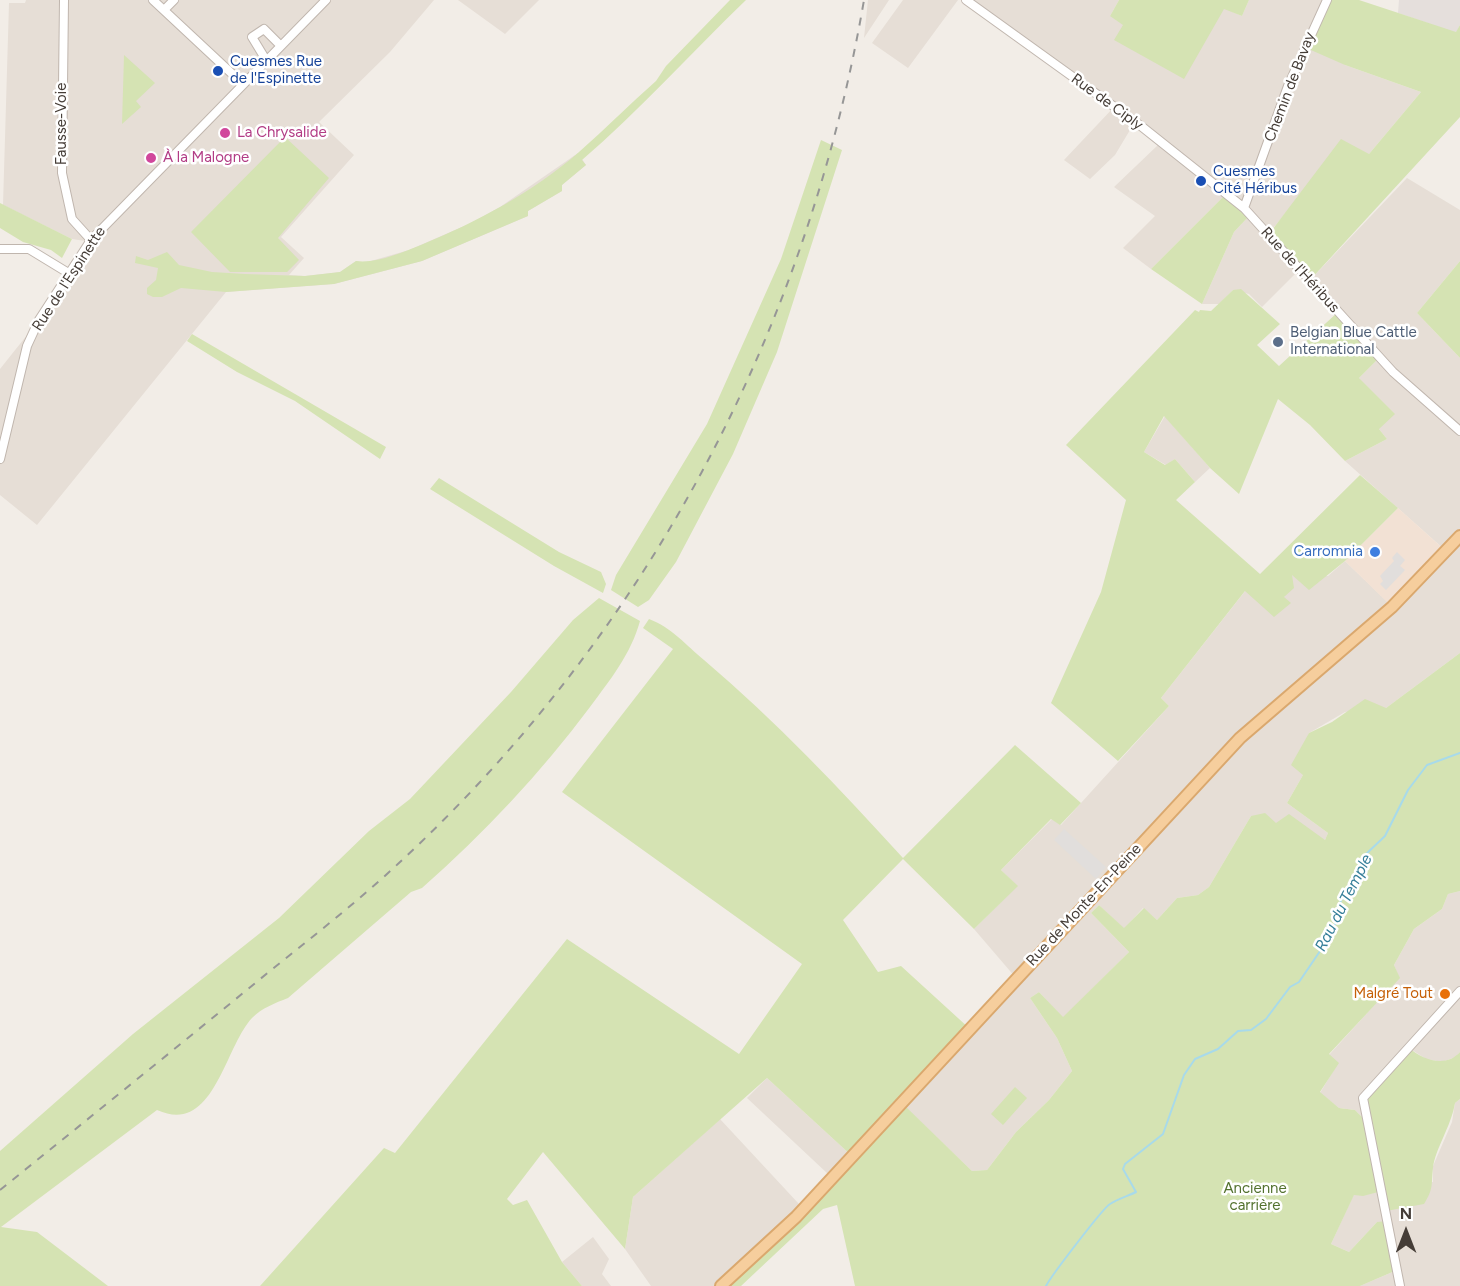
<!DOCTYPE html>
<meta charset="utf-8">
<style>
body{margin:0}
#map{position:relative;width:1460px;height:1286px;overflow:hidden;background:#f2ede7;font-family:Figtree,sans-serif}
canvas{display:block}
.north{position:absolute;left:1376px;top:1202px;width:60px;height:60px;-webkit-text-stroke:4px #fff;paint-order:stroke;rotate:0deg;font-size:16px;font-weight:700;line-height:24px;text-align:center;color:#453d37}
.north::after{content:'';display:block;margin:auto;width:21px;height:27px;background:#453d37;clip-path:polygon(50% 0,100% 100%,50% 72%,0 100%)}
</style>
<div id="map">
<canvas width="1460" height="1286"></canvas>
<div class="north">N</div>
</div>
<script>
const context = document.querySelector('canvas').getContext('2d');
context.lineJoin = 'round';
function fillPath(path, color) { context.fillStyle = color; context.fill(path, 'evenodd'); }
function trace(path, color, width, dash) { context.strokeStyle = color; context.lineWidth = width; context.lineCap = dash ? 'butt' : 'round'; context.setLineDash(dash || []); context.stroke(path); }
function label(font, color, halo, rows, align = 'center') {
  context.font = font + ' Figtree,sans-serif'; context.lineWidth = 5; context.setLineDash([]); context.textBaseline = 'middle'; context.strokeStyle = halo; context.fillStyle = color; for (const [text, x, y, turn = 0] of rows) {
    context.save(); context.translate(x, y); context.rotate((+turn || 0) * Math.PI / 180); context.textAlign = isNaN(turn) ? turn : align; if (halo) context.strokeText(text, 0, 0); context.fillText(text, 0, 0); context.restore();
  }
}
fillPath(new Path2D(`
 M26,0H434L390,52L319,122L354,155L281,237L304,258L289,275L305,276L340,272L356,261L364,263L409,250L471,223L500,207L578,153L586,165L562,185V191L528,211V216L422,261L334,284L226,292L37,525L0,495V369L39,320L92,242L72,239L3,205L9,3H25Z
 M458,0H539L505,34Z
 M868,0H889L864,38Z
 M903,0H958L908,68L872,43Z
 M964,0H1119L1110,16L1224,8L1242,16L1249,0H1327L1345,65L1421,92L1369,154L1289,209L1269,233L1301,268L1262,307L1249,294L1233,290L1219,304H1202L1234,232L1250,215L1226,194L1151,269L1123,248L1155,216L1114,187L1158,145L1133,125L1115,155L1090,179L1064,160L1114,107Z
 M1407,178L1460,210V261L1417,313L1460,358V653L1386,708L1345,712L1309,733L1303,775L1287,803L1328,833L1325,840L1251,816L1209,887L1198,895L1177,898L1157,920L1143,908L1124,929L1099,905L1091,913L1129,952L1063,1018L1039,992L1030,998L1057,1038L1072,1071L1049,1100L1016,1132L987,1170L972,1171L902,1104L1016,978L974,929L1017,886L1001,870L1052,819L1061,825L1169,706L1161,698L1246,590L1284,597L1292,574L1328,576L1345,561L1392,606L1446,551L1345,461L1387,439L1379,429L1359,378L1380,357L1311,279Z
 M1165,416L1210,468L1195,482L1175,459L1166,465L1144,452Z
 M1460,891V1052L1456,1057L1442,1062L1426,1059L1409,1048L1365,1120L1355,1110L1339,1108L1320,1093L1338,1063L1329,1055L1399,978L1394,965L1414,929L1442,909L1448,894Z
 M767,1078L853,1157L721,1286H651L625,1249L633,1197L720,1119L799,1204L828,1174L747,1098Z
 M1460,1099V1286H1360L1397,1270L1377,1222L1349,1252L1331,1244L1354,1194L1433,1182V1166L1452,1122L1455,1103Z
 M593,1237L609,1259L602,1274L611,1286H582L562,1262Z`), '#e6ded6');
fillPath(new Path2D(`
 M1398,508L1447,552L1392,607L1345,561Z`), '#f2e1d4');
fillPath(new Path2D(`
 M1399,0H1460V25L1456,33L1398,13Z`), '#e5dfdc');
fillPath(new Path2D(`
 M730,0H746C691,53 639,111 582,160L586,165L562,185V191L528,211V216L422,261L334,284L226,292L181,288L162,297H153L147,294V288L156,280L158,268L135,263L136,256L148,260L167,252L179,265L212,272L245,274L305,276L340,272L356,261C376,264 403,252 421,245C477,222 533,192 579,152C605,129 630,104 656,81L666,66Z
 M1119,0H1249L1242,16L1224,9L1184,79L1114,40L1123,25L1110,16Z
 M1327,0H1359L1456,32L1460,25V117L1311,279L1269,234L1341,139L1369,154L1421,92L1345,65L1304,47Z
 M124,55L155,83L136,101L141,107L122,124Z
 M285,137L329,178L278,238L299,260L287,272H230L191,232Z
 M821,140L842,150L777,352L733,454L676,562L649,600L638,607L611,590L616,575L707,424L781,259Z
 M1226,194L1250,215L1234,232L1202,304L1151,269Z
 M0,203L72,239L62,258L51,250L23,242L0,228Z
 M1460,261V358L1417,313Z
 M1241,289L1280,324L1257,345L1279,366L1338,312L1380,357L1359,378L1395,414L1379,429L1387,439L1345,461L1310,425L1278,399L1239,494L1210,468L1164,416L1144,452L1165,465L1175,459L1195,482L1176,500L1260,574L1360,475L1398,508L1345,561L1309,590L1292,575L1294,588L1284,597L1291,603L1274,617L1245,591L1161,698L1169,706L1118,761L1051,703L1101,592L1126,500L1066,445L1195,310L1199,312L1200,310L1211,311L1233,290Z
 M192,334L386,447L380,459L295,401L237,372L187,341Z
 M439,478L559,552L601,572L606,584L603,593L554,566L430,489Z
 M599,598L640,621C631,654 610,680 590,707C540,774 484,833 422,888L411,892L288,998C275,1003 262,1008 252,1018C224,1048 214,1136 157,1110L1,1227L37,1232L108,1286H0V1151L133,1034L279,918L369,831L410,799L511,692L573,620Z
 M649,619C671,627 687,646 704,660C776,721 840,789 903,858L1015,745L1081,803L1060,825L1051,819L1001,870L1018,886L974,929L903,859L843,920L878,972L901,966L970,1029L903,1104L972,1171L987,1170L1016,1132L1049,1100L1072,1071L1057,1038L1030,998L1039,992L1063,1017L1129,952L1091,913L1099,905L1124,928L1144,908L1157,920L1177,898L1198,895L1209,887L1251,816L1265,813L1276,823L1289,814L1325,840L1328,833L1287,803L1303,775L1291,765L1309,733L1332,722L1365,699L1386,708L1460,653V891L1448,894L1442,909L1414,929L1394,965L1400,978L1329,1054L1339,1063L1320,1092L1339,1108L1355,1110L1365,1120L1363,1098L1409,1048C1423,1060 1446,1068 1460,1052V1099L1455,1103C1451,1127 1435,1149 1433,1168C1431,1185 1434,1188 1424,1204L1386,1211L1382,1191L1363,1196L1354,1195L1331,1244L1349,1252L1377,1222L1387,1221L1397,1270L1360,1286H855L837,1205L823,1209L741,1286H721L853,1157L767,1078L633,1197L625,1249L543,1152L507,1199L513,1205L527,1200L562,1262L582,1286H260L384,1148L395,1153L567,939L739,1054L802,964L562,792L673,649L643,628Z
 M1015,1087L1027,1098L1003,1125L991,1114Z`), '#d5e3b3');
fillPath(new Path2D(`
 M1397,552L1405,560L1400,566L1405,570L1386,590L1380,584L1383,581L1380,576L1394,561L1392,558Z
 M1064,829L1106,867L1096,879L1054,840Z`), '#e1dedc');
trace(new Path2D(`
 M1046,1286C1051,1276 1103,1208 1110,1204C1118,1199 1128,1196 1136,1192L1123,1169L1125,1164L1163,1134L1184,1075L1195,1059L1218,1049L1238,1031L1251,1030L1266,1019L1290,987L1299,982L1333,932L1341,900L1350,894L1362,871L1364,856L1385,836L1408,790L1427,765L1460,753`), '#a8daea', 2);
const minor = new Path2D(`
 M64,0L62,173L72,219L91,240
 M153,0L243,84
 M966,0L1141,126L1244,208L1393,372L1460,431
 M164,10L174,0
 M266,60L252,37L264,29L281,46
 M1244,208L1288,86L1327,0
 M0,249H29L70,274
 M0,459L27,346L39,320L91,240L326,0
 M1400,1286L1363,1098L1460,991`);
const major = new Path2D(`
 M721,1286L796,1217L1240,738L1392,607L1460,536`);
trace(minor, '#c0b6ae', 10);
trace(major, '#daa86e', 14);
trace(minor, '#fff', 8);
trace(major, '#f6ce9d', 10);
trace(new Path2D(`
 M0,1190C83,1123 166,1056 248,989C299,947 352,907 400,862C647,633 807,331 864,0`), '#969696', 2, [8, 8]);
for (const [x, y, r, color] of [
 [218,71,6,"#1a4fb4"],
 [225,133,6,"#d1479c"],
 [151,158,6,"#d1479c"],
 [1201,181,6,"#1a4fb4"],
 [1278,342,6,"#5c6f8a"],
 [1375,552,6,"#3f7fe0"],
 [1445,994,6,"#e8710a"]
]) { const dot = new Path2D(); dot.arc(x, y, r, 0, 2 * Math.PI); context.fillStyle = color; context.fill(dot); trace(dot, '#fff', 2); }
label('15px', '#164399', '#fff', [
 ["Cuesmes Rue",230,62],
 ["de l'Espinette",230,79],
 ["Cuesmes",1213,172],
 ["Cité Héribus",1213,189]
], 'left');
label('15px', '#453d37', '#fff', [
 ["Chemin de Bavay",1290,87,-69],
 ["Rue de Ciply",1107,102,36],
 ["Fausse-Voie",62,124,-90],
 ["Rue de l'Héribus",1300,270,48],
 ["Rue de l'Espinette",69,279,-57],
 ["Rue de Monte-En-Peine",1084,905,-47]
]);
label('15px', '#b23c85', '#fff', [
 ["La Chrysalide",237,133],
 ["À la Malogne",163,158]
], 'left');
label('15px', '#4e5e75', '#fff', [
 ["Belgian Blue Cattle",1290,333],
 ["International",1290,350]
], 'left');
label('15px', '#366cbe', '#fff', [
 ["Carromnia",1363,552]
], 'right');
label('15px', '#c56008', '#fff', [
 ["Malgré Tout",1433,994]
], 'right');
label('15px', '#53722f', '#fff', [
 ["Ancienne",1255,1189],
 ["carrière",1255,1206]
]);
label('italic 16px', '#357e99', '#fff', [
 ["Rau du Temple",1344,903,-63]
]);
</script>
